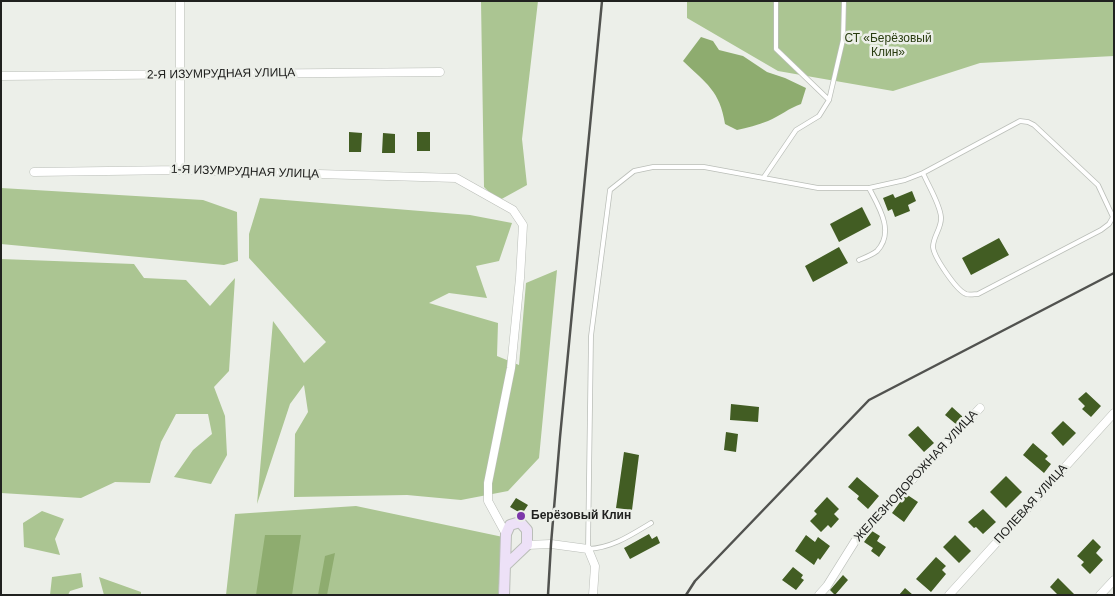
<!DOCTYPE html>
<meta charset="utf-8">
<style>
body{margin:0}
#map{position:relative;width:1115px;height:596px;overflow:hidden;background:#ecefe9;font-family:Helvetica,sans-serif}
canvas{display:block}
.frame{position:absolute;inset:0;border:2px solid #20211f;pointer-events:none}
</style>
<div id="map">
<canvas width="1115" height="596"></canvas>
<div class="frame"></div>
</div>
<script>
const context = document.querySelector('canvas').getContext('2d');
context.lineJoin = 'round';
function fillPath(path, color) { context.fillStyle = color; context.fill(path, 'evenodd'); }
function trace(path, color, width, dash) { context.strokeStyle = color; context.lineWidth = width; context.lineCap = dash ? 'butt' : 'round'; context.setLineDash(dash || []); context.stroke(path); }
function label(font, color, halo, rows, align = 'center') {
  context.font = font + ' Helvetica,sans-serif'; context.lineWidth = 5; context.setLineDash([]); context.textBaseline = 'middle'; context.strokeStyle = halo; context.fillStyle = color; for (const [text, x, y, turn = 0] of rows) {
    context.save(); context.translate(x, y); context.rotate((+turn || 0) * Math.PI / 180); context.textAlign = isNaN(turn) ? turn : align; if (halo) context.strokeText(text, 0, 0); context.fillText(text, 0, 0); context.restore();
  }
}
fillPath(new Path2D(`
 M481,1H538L522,139L527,185L498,201L484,187Z
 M687,1H1114V56L980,63L893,91L778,71L687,18Z
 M1,188L203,200L237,212L238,261L224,265L1,244Z
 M260,198L470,215L512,223L499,261L476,266L487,298L449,293L429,303L498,323L497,356L519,365L526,283L557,270L539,458L508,491L461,500L407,495L294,497L295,434L308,412L304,385L290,404L257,504L273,321L304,363L326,342L249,258V234Z
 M1,259L134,264L144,278L186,280L210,306L235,278L229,371L214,387L225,416L227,455L211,484L174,477L193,450L212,434L208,414H176L161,442L150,483L115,482L81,498L1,493Z
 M356,506L503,537L498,595H226L235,514Z
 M42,511L64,519L55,539L60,555L24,547L23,523Z
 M81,573L83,587L70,591L68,595H50L52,577Z
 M99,577L141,592V595H104Z`), '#abc592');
fillPath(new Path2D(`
 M701,37L713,41L719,50L743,56L767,72L785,78L806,88L801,104C789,108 780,116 768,121C758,125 747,128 737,130L725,124C720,91 706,83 683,61Z
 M265,535H301L292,595H256Z
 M335,553L327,595H318L325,556Z`), '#8eac6f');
fillPath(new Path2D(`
 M349,132L362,133L361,152H349Z
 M417,132H430V151H417Z
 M383,133L395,134V153H382Z
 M912,191L916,201L908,205L910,211L895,217L892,209L888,211L883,198L893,194L895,198Z
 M862,207L871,225L839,242L830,224Z
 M999,238L1009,255L971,275L962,258Z
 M839,247L848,263L813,282L805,266Z
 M1086,392L1101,406L1091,417L1082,409L1085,406L1078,399Z
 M731,404L759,407L758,422L730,420Z
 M952,407L963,417L957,425L945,415Z
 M1063,421L1076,433L1063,446L1051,433Z
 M918,426L934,443L924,452L908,435Z
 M726,432L738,434L736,452L724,450Z
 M1033,443L1048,456L1045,459L1051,464L1044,473L1023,455Z
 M624,452L639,455L632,510L616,508Z
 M1006,476L1022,492L1006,508L990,492Z
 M857,477L879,496L868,509L857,499L859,496L848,487Z
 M906,494L918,502L904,522L892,513Z
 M827,497L839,509L834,514L839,519L831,528L828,525L821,532L810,521L817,514L814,511Z
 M516,498L528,505L522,514L510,507Z
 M983,509L996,522L983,534L976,527L974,528L968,522Z
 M872,531L880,536L877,541L886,547L879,557L871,551L873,548L864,542Z
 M649,534L652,539L657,536L660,543L630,559L624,548Z
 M806,535L815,542L818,537L830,546L820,560L818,558L814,565L795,551Z
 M955,535L971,551L959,563L943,547Z
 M1093,539L1101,547L1096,553L1103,560L1090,574L1081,565L1084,562L1077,556Z
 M936,557L946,566L942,570L946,574L931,592L916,579Z
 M793,567L803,575L801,578L804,580L796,590L782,580Z
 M843,575L848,580L835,595L830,590Z
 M1058,578L1074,594L1073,595H1058L1050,587Z
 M905,588L913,595H899Z`), '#425d23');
const lane = new Path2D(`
 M776,1V49L829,100
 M764,177L796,130L819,116L829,100L843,40L844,1
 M859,260C864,258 872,255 877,251C895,232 879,207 869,188
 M651,523C631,535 612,548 588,549L591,336L610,190L634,171L653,167H704L818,188H869L905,180L923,173C928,185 940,204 941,217C942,228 933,236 933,247C934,257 956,290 966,294C969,295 975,294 978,294L1101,230L1109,224L1113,217L1098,185L1034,125L1028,122L1020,121L923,173`);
const street = new Path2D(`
 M1,76L440,72
 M180,170V1
 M34,172L180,170L456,178L513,210L523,225L520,278L511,368L488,483V501L506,534
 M527,545L551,544L588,549L595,566L593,595
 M819,595L827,586L857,538L980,408
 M949,595L1114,413
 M1100,595L1114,580`);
const secondary = new Path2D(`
 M504,595L506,534L510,525L520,522L527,530V545L506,565`);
trace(lane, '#babeb8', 5.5);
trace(street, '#babeb8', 9);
trace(secondary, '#babeb8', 12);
trace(lane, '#fff', 4);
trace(street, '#fff', 8);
trace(secondary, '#ede1f7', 10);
trace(new Path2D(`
 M548,595L551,544L560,437L602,1
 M686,595L695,581L869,400L1114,273`), '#51524f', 2.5);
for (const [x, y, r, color] of [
 [521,516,5,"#7c37aa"]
]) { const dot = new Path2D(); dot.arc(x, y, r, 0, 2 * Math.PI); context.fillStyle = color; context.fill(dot); trace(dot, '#ecefe9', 2); }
label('12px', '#293c10', '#ecefe9', [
 ["СТ «Берёзовый",888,39],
 ["Клин»",888,53]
]);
label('12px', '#20211f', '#ecefe9', [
 ["2-Я ИЗУМРУДНАЯ УЛИЦА",221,74,-1],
 ["1-Я ИЗУМРУДНАЯ УЛИЦА",245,172,2],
 ["ЖЕЛЕЗНОДОРОЖНАЯ УЛИЦА",916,476,-47],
 ["ПОЛЕВАЯ УЛИЦА",1031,504,-48]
]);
label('bold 12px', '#20211f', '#ecefe9', [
 ["Берёзовый Клин",531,516]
], 'left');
</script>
